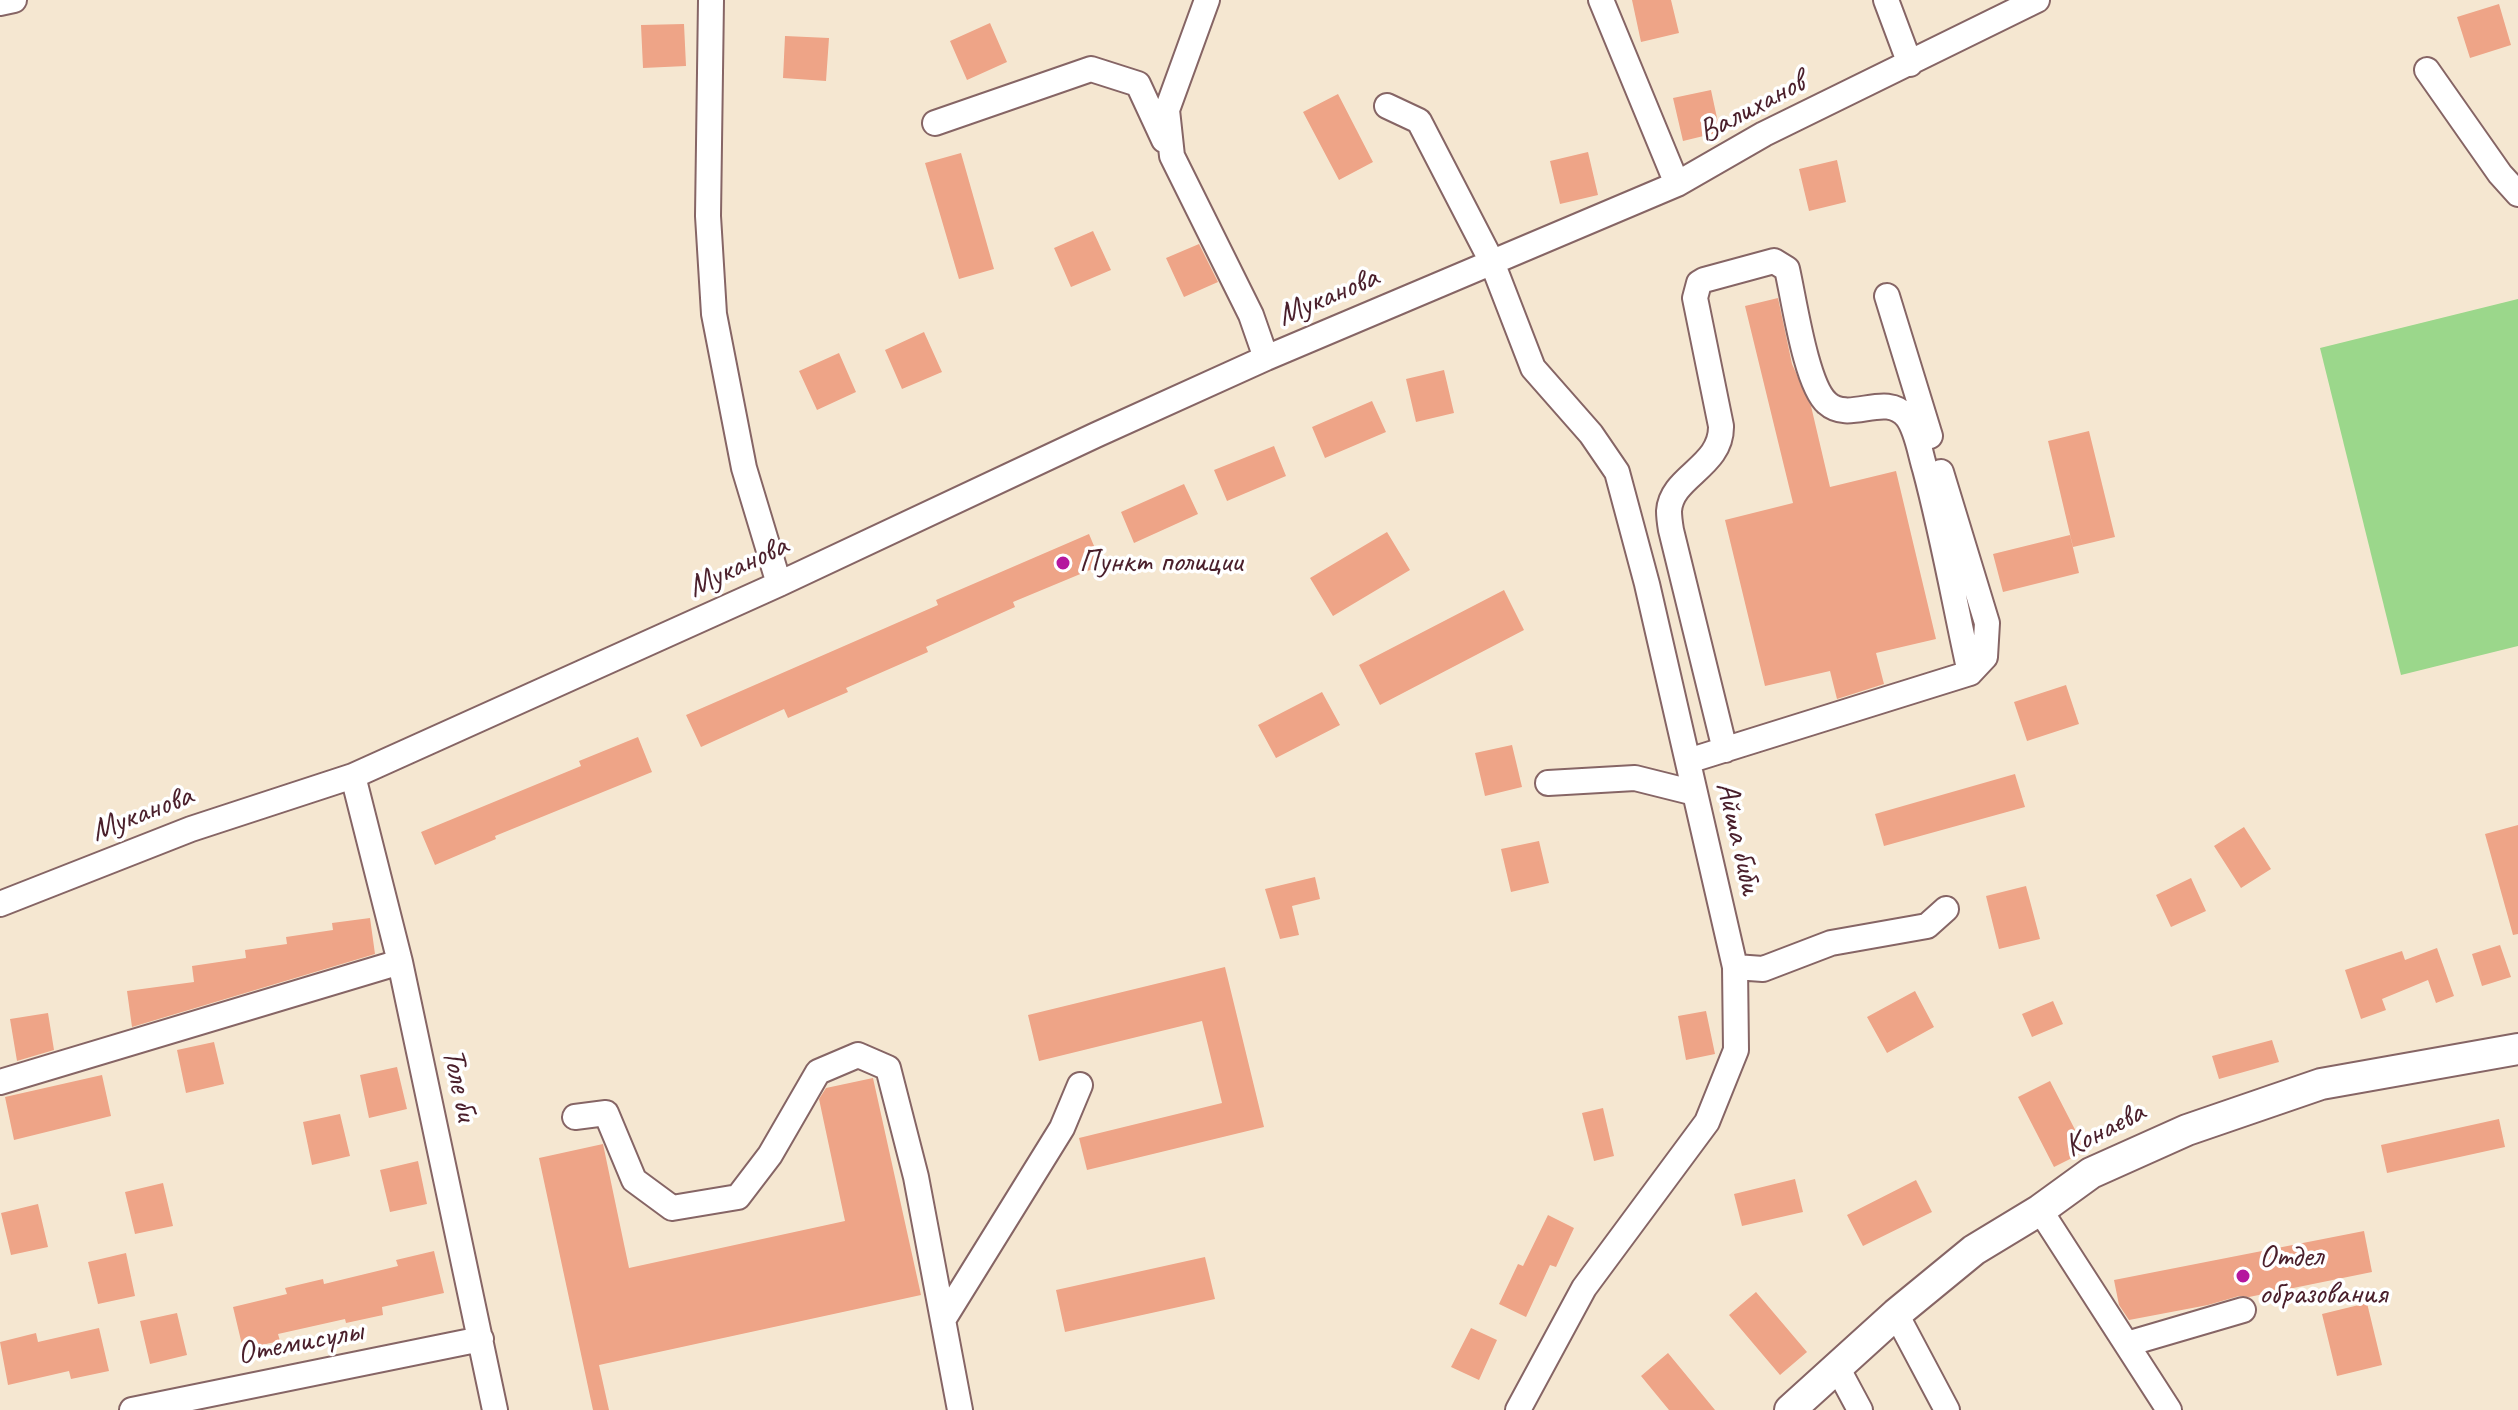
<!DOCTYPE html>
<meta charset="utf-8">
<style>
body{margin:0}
canvas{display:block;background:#f5e7d1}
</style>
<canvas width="2518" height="1410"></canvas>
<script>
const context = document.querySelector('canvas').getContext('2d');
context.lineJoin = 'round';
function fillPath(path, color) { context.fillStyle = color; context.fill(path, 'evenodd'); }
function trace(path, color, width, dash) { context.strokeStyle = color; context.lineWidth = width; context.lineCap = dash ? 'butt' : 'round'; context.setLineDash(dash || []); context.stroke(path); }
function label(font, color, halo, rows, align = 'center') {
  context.font = font + ' Caveat,sans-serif'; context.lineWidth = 7; context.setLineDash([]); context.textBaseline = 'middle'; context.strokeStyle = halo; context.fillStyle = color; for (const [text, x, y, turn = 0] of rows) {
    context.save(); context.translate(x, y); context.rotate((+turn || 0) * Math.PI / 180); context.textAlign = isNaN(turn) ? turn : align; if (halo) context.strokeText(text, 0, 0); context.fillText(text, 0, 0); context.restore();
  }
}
fillPath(new Path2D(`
 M2518,299V646L2401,675L2320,348Z`), '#9bd78b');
fillPath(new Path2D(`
 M1632,0H1671L1679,33L1641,42Z
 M2499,4L2511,45L2470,58L2457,17Z
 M990,23L1007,62L967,80L950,41Z
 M684,24L686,66L643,68L641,25Z
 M785,36L829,38L826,81L783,78Z
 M1711,90L1720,132L1683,141L1673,98Z
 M1338,94L1373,162L1339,180L1303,112Z
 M1588,152L1598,195L1560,204L1550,161Z
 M961,153L994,269L959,279L925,163Z
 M1837,160L1846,202L1809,211L1799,169Z
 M1093,231L1111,270L1071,287L1054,248Z
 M1199,244L1218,282L1184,297L1166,258Z
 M1778,298L1792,364L1811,406L1830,487L1896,471L1936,639L1876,653L1884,684L1837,699L1830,671L1765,686L1725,520L1793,503L1745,306Z
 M924,332L942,372L902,389L885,350Z
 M839,353L856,392L817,410L799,371Z
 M1444,370L1454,413L1416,422L1406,379Z
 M1372,401L1386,432L1325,458L1312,427Z
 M2089,431L2115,537L2073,547L2048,441Z
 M1274,446L1286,476L1227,501L1214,470Z
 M1184,484L1198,514L1134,543L1121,512Z
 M1387,532L1410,570L1333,616L1310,578Z
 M1089,534L1102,565L1013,602L1015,607L926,647L928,652L846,688L848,692L788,718L784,709L701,747L686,715L938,605L936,600Z
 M2070,535L2079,573L2003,592L1993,554Z
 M1504,590L1524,630L1380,705L1359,665Z
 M2066,685L2079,724L2027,741L2014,702Z
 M1322,692L1340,725L1276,758L1258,725Z
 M638,737L652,772L495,836L496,839L435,865L421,832L581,766L579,761Z
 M1512,745L1522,787L1485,796L1475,753Z
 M2015,774L2025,807L1884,846L1875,814Z
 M2518,825V934L2513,935L2485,834Z
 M2244,827L2271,869L2241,888L2214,846Z
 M1539,841L1549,883L1511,892L1501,849Z
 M1315,877L1320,899L1292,906L1299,935L1280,939L1265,889Z
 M2191,878L2206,911L2171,927L2156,895Z
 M2026,886L2040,939L1999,949L1986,896Z
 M370,918L375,954L132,1027L127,991L194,982L192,966L246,958L245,950L287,944L286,937L333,930L332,923Z
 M2500,945L2511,977L2482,986L2472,954Z
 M2437,948L2454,996L2436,1003L2428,980L2382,999L2386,1010L2361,1019L2345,970L2402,951L2405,960Z
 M1225,967L1264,1127L1087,1170L1079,1138L1222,1103L1202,1021L1039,1061L1028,1015Z
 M1915,991L1934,1027L1887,1053L1867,1017Z
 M2053,1001L2063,1024L2032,1037L2022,1014Z
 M1706,1011L1715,1054L1686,1060L1678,1016Z
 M48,1013L54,1050L17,1061L10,1019Z
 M2272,1040L2279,1062L2219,1079L2212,1056Z
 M214,1042L224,1084L186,1093L177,1050Z
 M397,1067L407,1109L369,1118L360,1075Z
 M102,1075L111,1116L14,1140L5,1097Z
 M873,1078L921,1295L599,1365L609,1410H593L539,1158L603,1144L629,1268L845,1221L819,1099L826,1088Z
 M2050,1081L2086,1151L2054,1167L2018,1097Z
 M1603,1108L1614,1156L1594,1161L1582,1113Z
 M340,1114L350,1156L312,1165L303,1122Z
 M2499,1119L2505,1147L2387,1173L2381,1145Z
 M418,1161L427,1204L390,1212L380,1170Z
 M1795,1179L1803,1212L1742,1226L1734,1194Z
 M1916,1180L1932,1212L1863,1246L1847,1215Z
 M163,1183L173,1226L135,1234L125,1192Z
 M38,1204L48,1247L11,1255L1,1213Z
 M1548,1215L1574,1228L1556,1267L1550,1265L1526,1317L1499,1304L1518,1264L1523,1266Z
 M2364,1231L2372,1272L2249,1297L2239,1296L2208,1305L2129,1320L2119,1305L2114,1280Z
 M434,1251L444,1293L382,1307L383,1315L346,1323L345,1319L278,1334L280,1341L243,1349L233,1307L287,1294L285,1288L323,1279L324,1284L398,1266L396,1260Z
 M126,1253L135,1296L98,1304L88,1262Z
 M1205,1257L1215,1299L1065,1332L1056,1290Z
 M1756,1292L1807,1352L1780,1375L1729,1315Z
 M2367,1303L2382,1365L2337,1376L2322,1314Z
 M177,1313L187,1355L150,1364L140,1321Z
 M99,1328L109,1371L71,1379L69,1371L8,1385L0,1342L36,1333L38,1342Z
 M1471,1328L1497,1340L1479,1380L1451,1367Z
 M1668,1353L1715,1410H1669L1641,1376Z`), '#eea487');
const minor = new Path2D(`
 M711,0L708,216L714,314L744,468L779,584
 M1207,0L1167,110L1172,156L1251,315L1266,358
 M1601,0L1677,184
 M1886,0L1910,64
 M0,3L14,0
 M2427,70L2500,174L2518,194
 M1387,106L1419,121L1492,262L1533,368L1591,434L1617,472L1647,584L1735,967L1736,1050L1707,1122L1584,1288L1518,1410
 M935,123L1091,69L1138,84L1164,140
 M1887,296L1930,436
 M1725,750L1671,530C1670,524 1669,517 1669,511C1671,476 1722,467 1721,426L1695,298L1699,283L1704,280L1774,261L1787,269C1794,299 1806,385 1827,403C1850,424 1885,391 1907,417C1917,430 1920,453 1925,469C1943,536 1955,605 1970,673
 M1688,761L1970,673L1985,657L1987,623L1941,472
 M353,776L400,962L495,1410
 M1548,783L1635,778L1695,793
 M0,904L191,829L353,776L779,584L1096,435L1266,358L1677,184L1764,134L2037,0
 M1735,967L1763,969L1831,943L1927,926L1946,909
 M0,1082L400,962
 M575,1117L606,1113L634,1180L672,1208L738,1197L770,1155L818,1072L858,1055L888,1068L916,1177L960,1410
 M2040,1210L2169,1410
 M1896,1314L1947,1410
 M943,1320L1062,1128L1080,1085
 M2127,1344L2243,1310
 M1838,1369L1860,1410
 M132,1410L481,1339`);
const major = new Path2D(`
 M1790,1410L1896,1314L1974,1250L2040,1210L2091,1173L2187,1130L2321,1084L2518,1049`);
trace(minor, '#866565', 28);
trace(major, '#866565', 34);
trace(minor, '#fff', 24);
trace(major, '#fff', 30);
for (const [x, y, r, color] of [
 [1063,563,8,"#b5179e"],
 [2243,1276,8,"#b5179e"]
]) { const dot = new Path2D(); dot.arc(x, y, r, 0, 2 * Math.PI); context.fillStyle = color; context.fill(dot); trace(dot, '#fff', 3); }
label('32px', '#4a1f2b', '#fff', [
 ["Валиханов",1752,108,-28],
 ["Муканова",1328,297,-23],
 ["Муканова",738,567,-25],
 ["Муканова",142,814,-21],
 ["Айша биби",1738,838,77],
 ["Толе би",459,1085,78],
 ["Конаева",2105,1130,-27],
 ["Отемисулы",300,1343,-11]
]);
label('32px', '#4a1f2b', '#fff', [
 ["Пункт полиции",1079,563],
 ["Отдел",2259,1258],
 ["образования",2259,1295]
], 'left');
</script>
